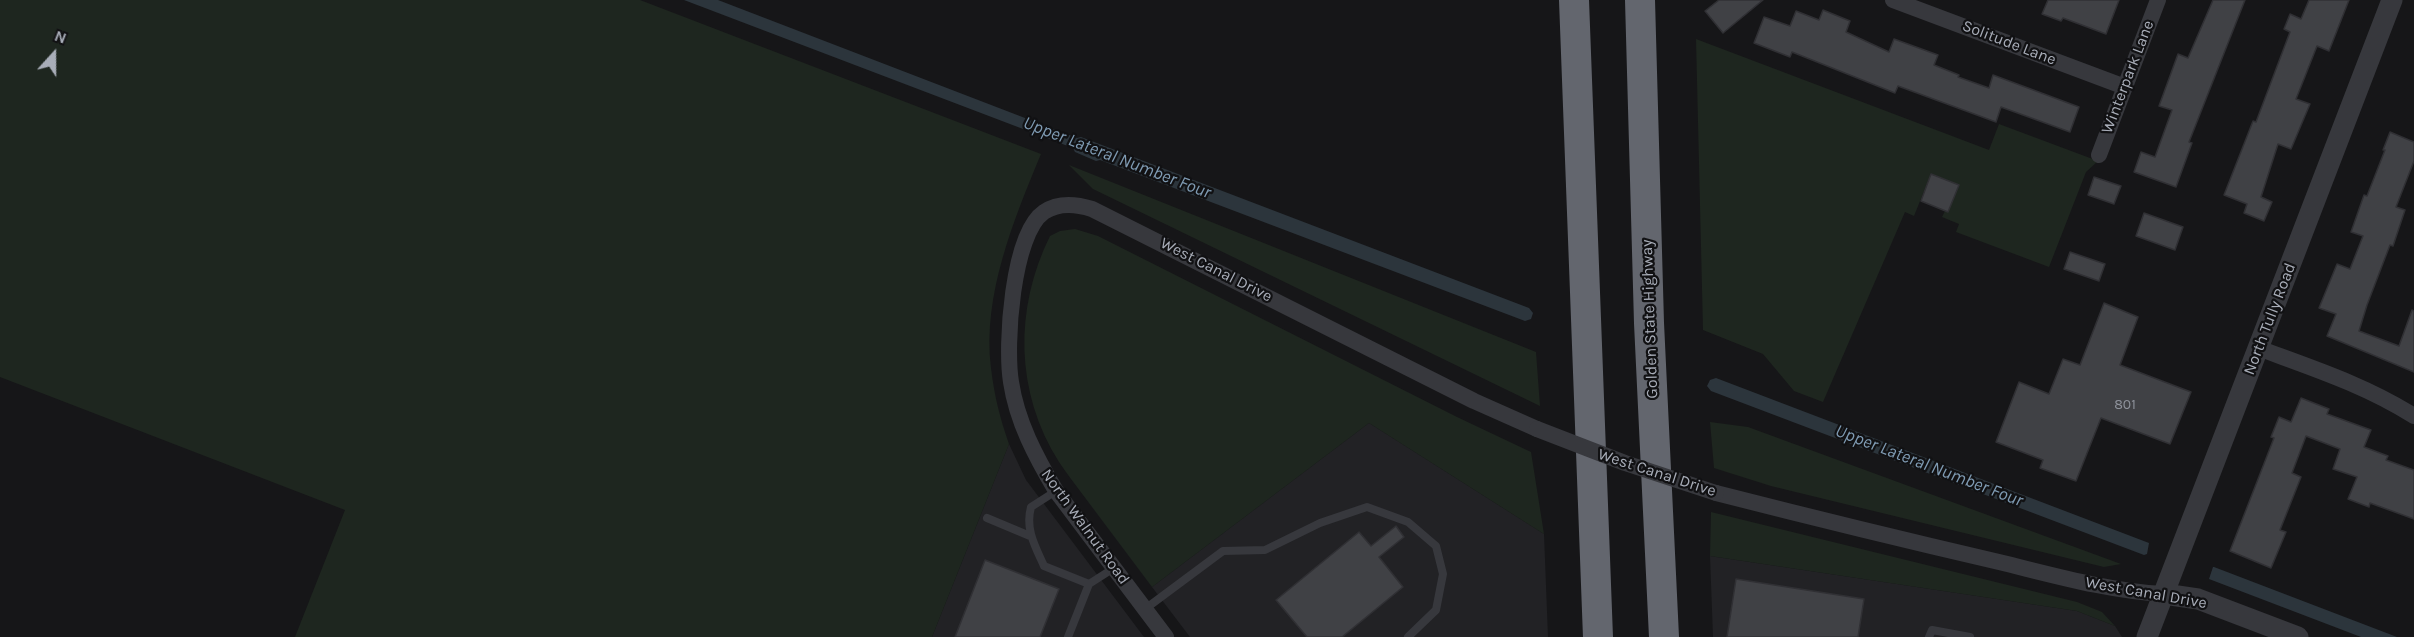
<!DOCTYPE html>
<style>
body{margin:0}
#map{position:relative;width:2414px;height:637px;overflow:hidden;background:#161618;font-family:Karla,sans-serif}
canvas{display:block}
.north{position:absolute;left:24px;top:24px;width:60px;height:60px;-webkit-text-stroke:4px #111113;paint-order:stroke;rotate:21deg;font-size:16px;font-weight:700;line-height:24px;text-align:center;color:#a8adb8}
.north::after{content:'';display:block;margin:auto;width:21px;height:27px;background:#a8adb8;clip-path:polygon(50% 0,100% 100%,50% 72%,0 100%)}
</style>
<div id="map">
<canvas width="2414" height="637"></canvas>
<div class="north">N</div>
</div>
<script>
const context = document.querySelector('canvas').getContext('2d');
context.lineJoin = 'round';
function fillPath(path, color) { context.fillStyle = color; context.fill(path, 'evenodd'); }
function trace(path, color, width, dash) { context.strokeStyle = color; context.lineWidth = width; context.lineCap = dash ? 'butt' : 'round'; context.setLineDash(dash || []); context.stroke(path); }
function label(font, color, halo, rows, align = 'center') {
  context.font = font + ' Karla,sans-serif'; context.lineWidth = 4.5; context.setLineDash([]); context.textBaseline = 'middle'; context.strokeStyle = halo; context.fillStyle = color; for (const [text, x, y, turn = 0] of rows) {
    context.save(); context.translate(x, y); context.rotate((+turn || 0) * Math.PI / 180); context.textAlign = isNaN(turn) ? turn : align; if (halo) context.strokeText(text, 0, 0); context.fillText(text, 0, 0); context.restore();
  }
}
fillPath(new Path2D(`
 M1369,423L1544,534L1548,637H1190L1152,587Z
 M1009,444L1026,480L1144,637H932Z
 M1710,556L2077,611L2115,626L2122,637H1713Z`), '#222225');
fillPath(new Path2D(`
 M0,0H640L1041,154C1014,219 982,296 991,368C994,394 1000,419 1009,444L932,637H295L345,510L0,377Z
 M1696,39L1989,150L1999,124L2098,161L2086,172L2049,267L1956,232L1959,224L1942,217L1945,211H1948L1959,185L1931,174L1914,216L1905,212L1823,402L1794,391L1763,354L1703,330Z
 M1069,165L1536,352L1540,406L1093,189Z
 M1075,229L1098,236L1457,417L1531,452L1544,534L1369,423L1152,587C1131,559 1110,531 1089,503C1079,489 1068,476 1059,462C1015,392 1014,309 1050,236L1060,231Z
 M1710,422L1748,427L2121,564L2104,567L1771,486L1714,468Z
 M1711,512L2077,602L2102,612L2115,626L2077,611L1710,556Z`), '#1e261f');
fillPath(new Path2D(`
 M684,0H718L1077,138L1081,137L1529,308L1533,313L1531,319L1525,321L1100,160L1096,161L1075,152L1073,148Z
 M1716,378L2149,543L2147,554L2144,555L1711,391L1707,386L1710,380Z
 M2213,567H2214L2397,637H2361L2209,579Z`), '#2c353c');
const building = new Path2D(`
 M1719,0H1763L1723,33L1705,11Z
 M2048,0H2119L2106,34L2063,18L2061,21L2042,14Z
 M2213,0H2245L2189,142L2192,143L2176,187L2134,172L2141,152L2155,157L2172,110L2159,106L2178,54L2188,58Z
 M2309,0H2349L2329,51L2317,46L2302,84L2296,99L2310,104L2291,149L2278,144L2261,197L2272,202L2264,221L2244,213L2247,204L2224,195L2253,121L2256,122L2290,32L2284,29L2290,14L2301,19Z
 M1823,10L1850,21L1846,32L1889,52L1894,39L1938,55L1934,65L1959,75L1958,77L1989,88L1993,75L2079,107L2070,132L2001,107L1996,122L1898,86L1895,93L1792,52L1790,57L1754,43L1764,17L1790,26L1796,11L1819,20Z
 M2390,132L2414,142V161L2396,207L2405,210L2393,246L2390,245L2367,305L2359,331L2399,346L2412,310L2414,311V372L2327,336L2336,314L2319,308L2337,264L2350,269L2363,236L2351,232L2364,195L2367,196L2385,150H2383Z
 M1931,174L1959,185L1948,212L1921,201Z
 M2094,177L2121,186L2114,204L2088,195Z
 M2144,213L2183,227L2175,250L2136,236Z
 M2070,252L2105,264L2099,281L2064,269Z
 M2104,303L2138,317L2120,365L2191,392L2170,444L2101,418L2076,481L2040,468L2043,460L1996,442L2019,382L2049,394L2063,359L2080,365Z
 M2301,398L2329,409L2327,414L2371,430L2364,447L2388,456L2386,460L2414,470V519L2370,503L2369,507L2348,499L2357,477L2333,469L2340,449L2306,436L2292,473L2301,477L2280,530L2286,532L2271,568L2230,551L2274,438L2271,437L2279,417L2291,422Z
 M1396,526L1404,537L1379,557L1403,587L1342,637H1307L1276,600L1359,532L1371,546Z
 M985,560L1059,589L1040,637H955Z
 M1736,579L1864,599L1858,637H1727Z`);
fillPath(building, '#404145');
trace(building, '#303034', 1.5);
trace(new Path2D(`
 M1056,491L1031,507C1025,529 1035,546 1044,566L1089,584L1114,568
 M987,518L1030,536
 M1145,609L1223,551L1265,550L1320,523L1367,507L1408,522L1436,546L1443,574L1436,610L1408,637
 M1068,637L1089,584
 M1929,637L1932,630L1970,637`), '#37383d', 8);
trace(new Path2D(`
 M1893,0L2125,87
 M2099,155L2158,0
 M2258,348C2312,368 2365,385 2414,416
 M1716,493C1810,517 1904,540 1999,562C2053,575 2108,591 2164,594
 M1166,637L1056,491C1036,457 1017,422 1011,382C1005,346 1012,234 1044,212C1059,202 1076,204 1092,209L1474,401L1537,429`), '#37383d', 16);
trace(new Path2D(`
 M2164,594L2198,599L2298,637
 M2147,637L2392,0`), '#37383d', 21);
trace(new Path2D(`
 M1574,0L1598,637
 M1640,0L1649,323L1664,637`), '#63666e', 30);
trace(new Path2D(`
 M1537,429L1625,463L1716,493`), '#37383d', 16);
label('14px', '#8e929b', null, [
 ["801",2125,405]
]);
label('16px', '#a8adb8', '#111113', [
 ["Solitude Lane",2009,43,21],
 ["Winterpark Lane",2128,77,-69],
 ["West Canal Drive",1216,270,27],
 ["Golden State Highway",1650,319,-92],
 ["North Tully Road",2270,319,-69],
 ["West Canal Drive",1657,473,18],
 ["North Walnut Road",1085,527,54],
 ["West Canal Drive",2146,593,10]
]);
label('italic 18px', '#7f9bb3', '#111113', [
 ["Upper Lateral Number Four",1117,158,21],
 ["Upper Lateral Number Four",1929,466,21]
]);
</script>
